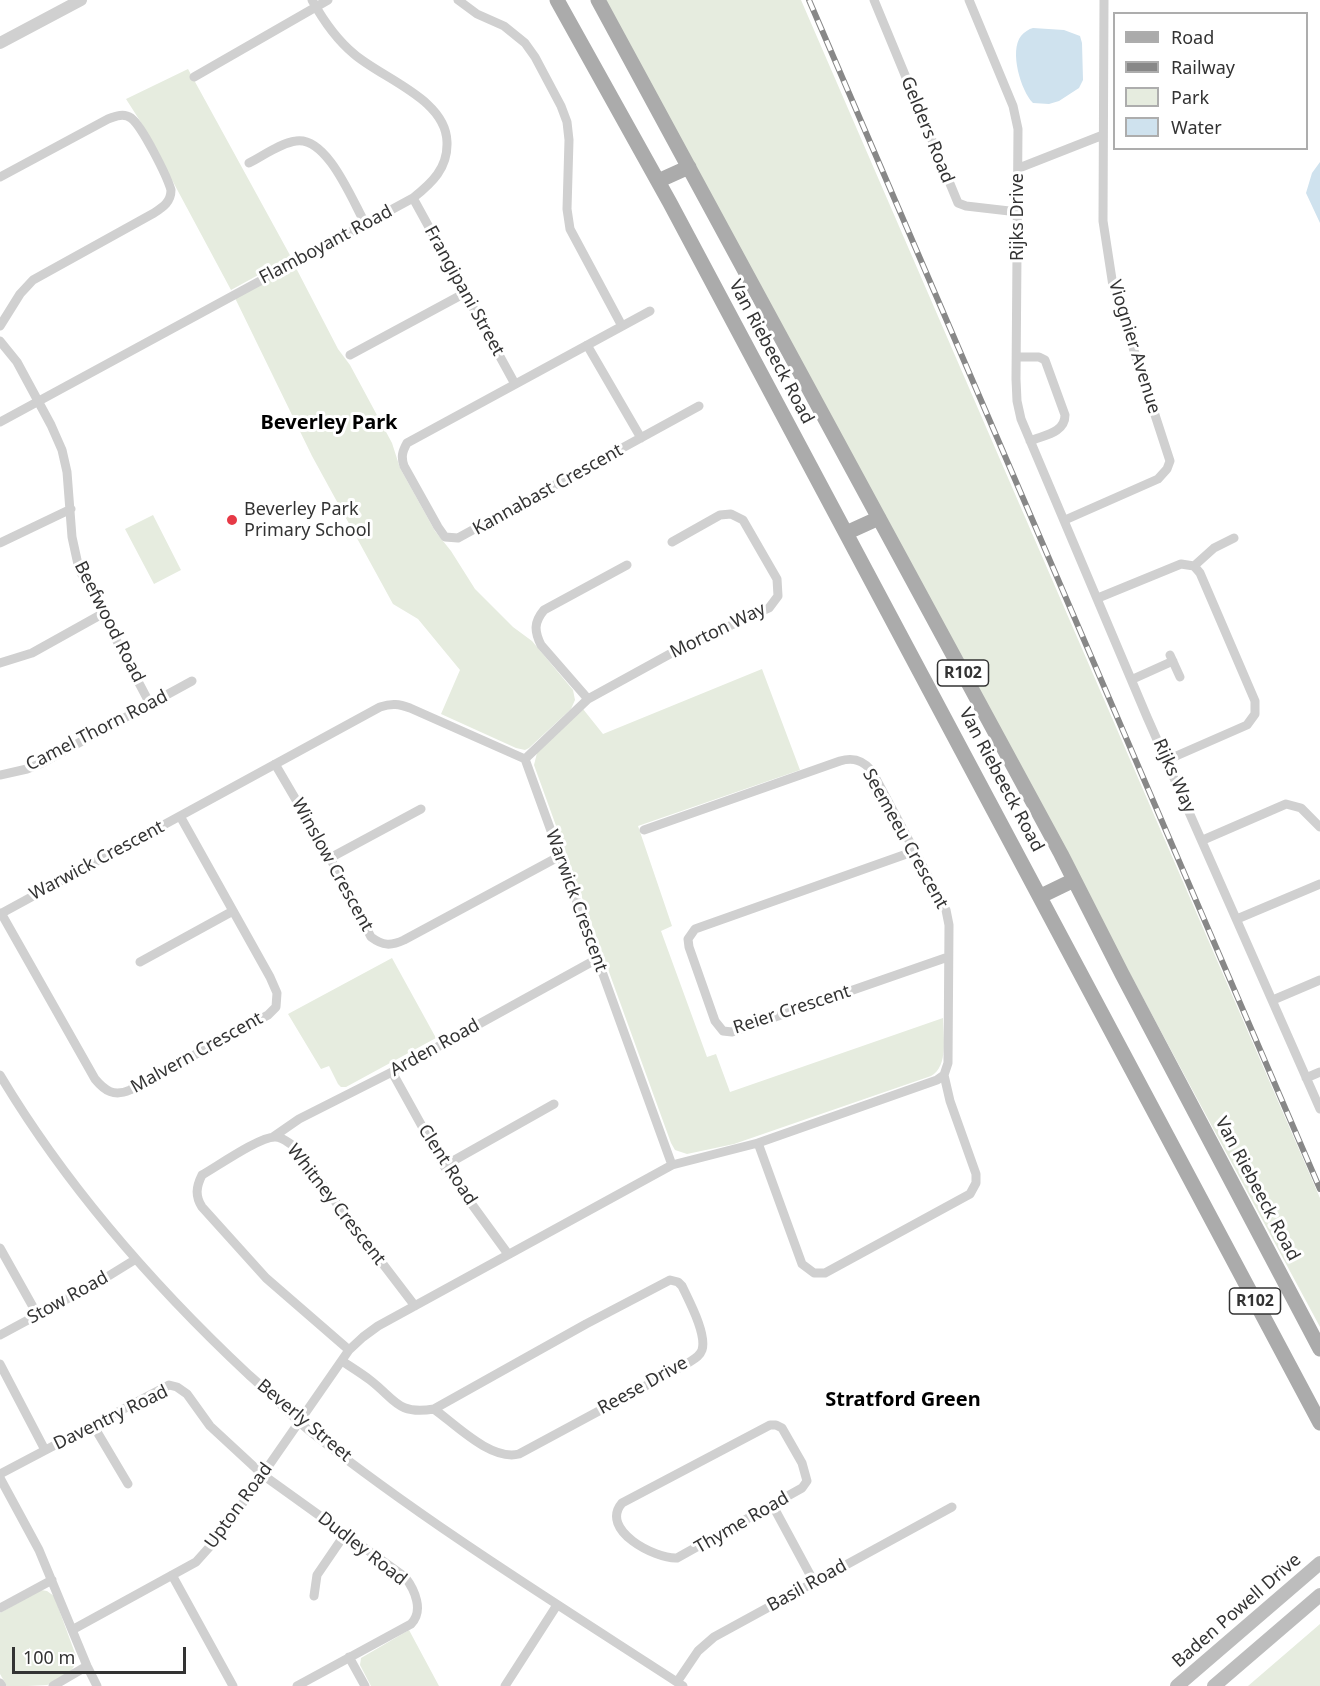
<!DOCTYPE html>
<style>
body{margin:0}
#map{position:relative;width:1320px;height:1686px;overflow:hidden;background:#fff;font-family:"Noto Sans",sans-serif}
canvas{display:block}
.legend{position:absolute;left:1113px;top:12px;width:195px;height:138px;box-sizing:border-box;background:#fff;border:2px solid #adadad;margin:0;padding:8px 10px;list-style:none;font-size:18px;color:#333}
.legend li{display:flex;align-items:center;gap:12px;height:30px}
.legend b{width:30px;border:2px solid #adadad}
.scale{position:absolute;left:12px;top:1647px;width:174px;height:27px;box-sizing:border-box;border:3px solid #333;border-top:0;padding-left:8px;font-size:18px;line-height:21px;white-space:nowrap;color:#333;-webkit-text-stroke:4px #fff;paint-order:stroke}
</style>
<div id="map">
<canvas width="1320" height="1686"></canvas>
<ul class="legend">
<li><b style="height:8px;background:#ababab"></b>Road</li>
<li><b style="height:8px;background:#888"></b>Railway</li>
<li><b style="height:16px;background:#e6ecdf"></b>Park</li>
<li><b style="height:16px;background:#cfe2ee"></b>Water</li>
</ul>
<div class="scale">100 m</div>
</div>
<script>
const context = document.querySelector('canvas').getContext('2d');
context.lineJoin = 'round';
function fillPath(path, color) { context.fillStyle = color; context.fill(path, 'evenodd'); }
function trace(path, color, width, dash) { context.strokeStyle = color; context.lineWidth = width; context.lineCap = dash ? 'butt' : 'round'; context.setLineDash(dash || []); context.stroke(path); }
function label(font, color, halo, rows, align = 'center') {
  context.font = font + ' "Noto Sans",sans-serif'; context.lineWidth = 6; context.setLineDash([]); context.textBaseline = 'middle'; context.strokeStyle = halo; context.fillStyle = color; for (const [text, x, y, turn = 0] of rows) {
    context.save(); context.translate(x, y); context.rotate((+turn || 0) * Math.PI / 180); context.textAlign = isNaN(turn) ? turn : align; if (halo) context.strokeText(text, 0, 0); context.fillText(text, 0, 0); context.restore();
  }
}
fillPath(new Path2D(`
 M606,0H801L1320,1198V1327Z
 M188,69L291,257L231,290L142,124L126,99Z
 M295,266L338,349L350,365L392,443L400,468L435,531L451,551L475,589L513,627L532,641L573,690L575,700L571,709L529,748L525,750L516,748L441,714L460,670L418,619L393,604L312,456L235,298Z
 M153,515L181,570L154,584L125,529Z
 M762,669L800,770L638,826L672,926L661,931L707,1057L716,1054L730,1092L943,1018C943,1036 949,1066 931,1076L734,1144L687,1154L675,1150L671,1143L534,765L537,753L583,709L603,734Z
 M392,958L436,1038L346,1087H341L338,1084L329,1066L321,1069L288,1014Z
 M41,1590L47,1591L54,1596L76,1656C77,1672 60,1681 47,1685C36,1686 19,1686 7,1686L0,1674V1613Z
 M1320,1624V1686H1248Z
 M409,1630L439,1686H371L360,1665L361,1658Z`), '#e6ecdf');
fillPath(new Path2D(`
 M1033,28L1064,30L1080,36L1082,43L1083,80L1079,88L1059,101L1049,104L1033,103C1021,91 1009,51 1021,36C1024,32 1029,29 1033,28Z
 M1320,162V223L1306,193L1312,173Z`), '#cfe2ee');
trace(new Path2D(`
 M458,0L477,14L504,26L525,43L535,57L561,106L567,122L569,140L567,209L570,229L622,326
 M874,0L958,203L966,206L1018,212
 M969,0L1013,106L1018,129L1016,379L1017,401L1021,419L1147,717L1320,1109
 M194,77L328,0
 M249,163C263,156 280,143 296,141C327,136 352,200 365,223
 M1019,168L1103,135
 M0,177L108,119C116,116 124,113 131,118C142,126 167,176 171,190C171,202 163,207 154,213L33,280L20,294L0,326
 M413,198L515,384
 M650,311L407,443C402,452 401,457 404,466L438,527L445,537L458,538L699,406
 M0,341L17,362L51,425L62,450L67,472L72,537L79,569L150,704
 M587,345L641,438
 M350,355L465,293
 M1017,357H1039L1045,360L1065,415C1065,433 1044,435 1030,441
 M0,422L413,198C432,183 448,168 447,142C446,99 383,79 354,54C336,39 323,20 312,0
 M1065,520L1158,479L1167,469L1170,461L1113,286L1103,221L1104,0
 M0,543L71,509
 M1194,566L1214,548L1234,538
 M1098,598L1181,564L1194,566L1200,573L1255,701V714L1247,725L1167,760
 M1170,655L1180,677
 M0,663L32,653L102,614
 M1133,679L1173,661
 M588,699L541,645C534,631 534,622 544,610L627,565
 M525,759L588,699L679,649L769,608L778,596L777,579L743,520L731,514L720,515L672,542
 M275,764L330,858L371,937C383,946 391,946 404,940L560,856
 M0,775L27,769L42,763L192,681
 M1203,840L1286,804L1301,808L1320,827
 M915,851L695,929L688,939L689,947L715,1021L723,1031L732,1032L948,957
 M330,858L421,809
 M1,913L95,1079C105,1091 114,1097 130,1090L268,1015L276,1007L277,993L270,977L180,816
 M0,914L380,707C392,703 399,704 410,708L525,759L672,1165
 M1237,919L1320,884
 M140,962L233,911
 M1273,1000L1320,980
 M392,1072L444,1166L508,1254
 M0,1075C67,1187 154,1286 249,1375C270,1393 289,1414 311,1432C429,1525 557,1604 683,1686
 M1306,1078L1320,1072
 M273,1137L299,1119L392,1072L597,959
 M758,1143L802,1264L814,1273H825L970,1194L976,1183V1174L950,1101L944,1075
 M444,1166L554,1104
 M0,1248L37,1314
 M0,1335L102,1280L136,1259
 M349,1350L266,1278L202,1207C195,1196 196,1187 202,1175C218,1166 259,1137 275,1137C282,1137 286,1141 292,1145L415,1306
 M342,1361C351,1367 361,1373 370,1380C396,1400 397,1415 434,1409L586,1324L670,1280L678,1282L682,1286C689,1301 707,1334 702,1350C700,1356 694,1359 688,1363L519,1454C491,1461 456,1425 434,1409
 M0,1364L45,1450
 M93,1425L128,1484
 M770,1425H776L782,1428L802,1463L807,1481L802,1488L677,1558C655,1559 599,1530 622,1503Z
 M0,1474L169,1385L177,1387L187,1394L210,1426L263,1475L405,1577C415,1590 424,1611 411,1624L297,1686
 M0,1478L39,1550L87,1666L97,1686
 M773,1506L814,1582
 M172,1575L233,1686
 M314,1596L317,1575L345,1534
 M0,1608L52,1580
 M72,1630L196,1562L222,1533L349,1350L363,1337L378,1326L672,1165L758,1143L937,1080L944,1075L948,1063L949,925L946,910L872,771C863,760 853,757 840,761L644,830
 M349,1657L365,1686
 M677,1682L698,1651L714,1637L952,1507
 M0,1683L2,1686
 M53,1686L87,1666
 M505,1686L557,1605`), '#d0d0d0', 9);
trace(new Path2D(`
 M0,43L81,0`), '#d0d0d0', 12);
trace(new Path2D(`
 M1177,1686L1320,1563
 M1214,1686L1320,1595`), '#bdbdbd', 14);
trace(new Path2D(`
 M557,0L670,203L1320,1423
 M598,0L1061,854L1122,974L1320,1349
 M658,181L689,167
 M846,533L879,518
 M1041,896L1074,880`), '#ababab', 15);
const rail = new Path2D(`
 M809,0L1320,1189`);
trace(rail, '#888', 6);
trace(rail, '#fff', 4, [11]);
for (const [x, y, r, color] of [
 [232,520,6,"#e63946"]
]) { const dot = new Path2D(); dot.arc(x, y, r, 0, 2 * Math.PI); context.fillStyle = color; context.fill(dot); trace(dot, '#fff', 2); }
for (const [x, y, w] of [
 [963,673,51],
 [1255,1301,51]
]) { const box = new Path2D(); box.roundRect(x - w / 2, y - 13, w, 26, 4.5); context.fillStyle = '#fff'; context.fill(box); trace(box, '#333', 1.5); }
label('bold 16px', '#333', null, [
 ["R102",963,673],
 ["R102",1255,1301]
]);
label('18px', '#333', '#fff', [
 ["Gelders Road",927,130,68],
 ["Rijks Drive",1018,217,-90],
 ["Flamboyant Road",326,245,-28],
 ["Frangipani Street",464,291,61],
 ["Viognier Avenue",1134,347,73],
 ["Van Riebeeck Road",771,352,62],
 ["Kannabast Crescent",548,490,-29],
 ["Beefwood Road",109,622,63],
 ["Morton Way",718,631,-26],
 ["Camel Thorn Road",97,731,-27],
 ["Rijks Way",1174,776,66],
 ["Van Riebeeck Road",1001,780,62],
 ["Seemeeu Crescent",905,839,61],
 ["Warwick Crescent",97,861,-28],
 ["Winslow Crescent",332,865,61],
 ["Warwick Crescent",576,901,70],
 ["Reier Crescent",792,1010,-18],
 ["Arden Road",435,1048,-29],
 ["Malvern Crescent",197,1053,-29],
 ["Clent Road",447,1165,57],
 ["Van Riebeeck Road",1257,1189,62],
 ["Whitney Crescent",336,1205,52],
 ["Stow Road",68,1298,-29],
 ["Reese Drive",643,1386,-29],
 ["Daventry Road",111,1418,-26],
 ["Beverly Street",304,1421,40],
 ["Upton Road",239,1506,-54],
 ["Thyme Road",742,1523,-30],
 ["Dudley Road",362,1549,38],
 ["Basil Road",807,1586,-29],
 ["Baden Powell Drive",1237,1611,-41]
]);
label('18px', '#333', '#fff', [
 ["Beverley Park",244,510],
 ["Primary School",244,531]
], 'left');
label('bold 20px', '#000', '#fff', [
 ["Beverley Park",329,423],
 ["Stratford Green",903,1400]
]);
</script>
